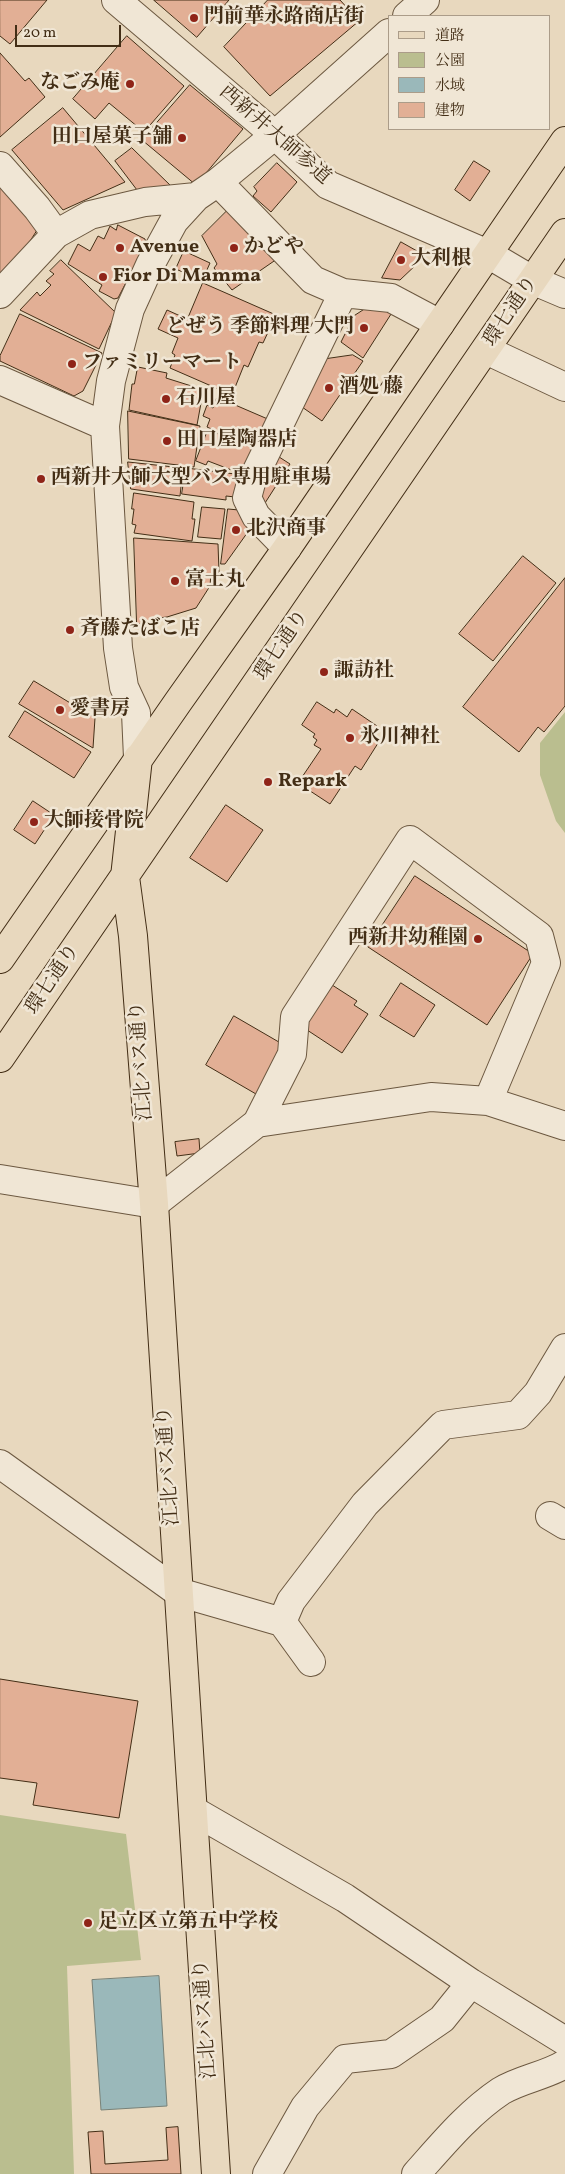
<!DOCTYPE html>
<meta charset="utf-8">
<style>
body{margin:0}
#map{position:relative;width:565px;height:2174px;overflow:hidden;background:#e8d8be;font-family:Vollkorn,"Noto Serif JP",serif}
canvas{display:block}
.legend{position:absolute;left:388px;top:15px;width:162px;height:115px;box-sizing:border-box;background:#f0e6d5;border:1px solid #ab9c89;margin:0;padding:6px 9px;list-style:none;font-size:15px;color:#432e16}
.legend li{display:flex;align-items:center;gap:10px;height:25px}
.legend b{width:25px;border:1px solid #ab9c89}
.scale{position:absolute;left:15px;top:25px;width:106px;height:22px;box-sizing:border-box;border:2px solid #432e16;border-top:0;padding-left:6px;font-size:15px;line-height:18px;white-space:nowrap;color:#432e16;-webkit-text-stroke:4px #f0e6d5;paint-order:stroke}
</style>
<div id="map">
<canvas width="565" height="2174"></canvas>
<ul class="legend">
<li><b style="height:6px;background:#e8d8be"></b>道路</li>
<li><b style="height:14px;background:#babe8f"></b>公園</li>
<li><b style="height:14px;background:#9ab8ba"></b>水域</li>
<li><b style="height:14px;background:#e2af95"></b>建物</li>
</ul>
<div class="scale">20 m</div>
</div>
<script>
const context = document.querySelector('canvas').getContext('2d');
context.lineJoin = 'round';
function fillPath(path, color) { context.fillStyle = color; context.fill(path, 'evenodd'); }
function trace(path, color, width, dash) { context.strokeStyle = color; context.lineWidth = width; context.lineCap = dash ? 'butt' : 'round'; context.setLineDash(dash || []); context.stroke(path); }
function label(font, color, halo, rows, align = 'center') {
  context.font = font + ' Vollkorn,"Noto Serif JP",serif'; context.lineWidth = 5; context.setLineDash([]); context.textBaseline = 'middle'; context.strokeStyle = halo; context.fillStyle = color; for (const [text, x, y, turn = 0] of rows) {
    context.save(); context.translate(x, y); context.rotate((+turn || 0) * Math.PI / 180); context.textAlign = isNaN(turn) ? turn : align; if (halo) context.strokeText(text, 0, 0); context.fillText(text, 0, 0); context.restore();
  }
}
fillPath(new Path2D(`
 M565,712V833L556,821L540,775V743Z
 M0,1815L126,1834L141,1960L67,1966L74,2174H0Z`), '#babe8f');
const water = new Path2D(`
 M159,1976L167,2106L101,2110L92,1980Z`);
fillPath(water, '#9ab8ba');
trace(water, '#778178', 1);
const building = new Path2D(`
 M0,0H47L10,44L0,36Z
 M154,0H229L197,37Z
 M268,0H340L359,21L270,96L224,47Z
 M127,36L184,86L144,132L109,103L95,119L73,99Z
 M0,53L25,81L29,78L45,97L0,137Z
 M190,85L243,129L196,185L142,140Z
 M63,108L125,182L63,210L12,150Z
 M132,148L171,186L137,190L115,161Z
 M474,161L490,171L470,201L455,190Z
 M277,163L297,182L271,212L253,196L257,191L254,187Z
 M0,182L39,227L25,249L0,273Z
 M228,210L277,259L232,290L214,268L217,264L202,236Z
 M118,225L145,239L146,244L118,298L114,299L99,291L102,285L68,264L78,244L90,251L98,236L104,239L110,226L116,230Z
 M401,242L417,251L419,262L400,280L382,278Z
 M184,251L210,263L202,281L176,269Z
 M61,260L116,313L99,349L20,310L37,292L40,296L51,285L46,281L54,274L50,271Z
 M203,283L276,315L263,343L259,342L248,367L244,365L232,395L170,368L175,355L172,353L178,338L158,329L167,310L187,319Z
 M368,307L393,311L363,358L341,342L354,316Z
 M20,314L102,353L83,391L74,396L0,361V356Z
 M353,355L363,361L322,421L302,407L326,359Z
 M138,367L167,373L166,378L201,389L199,403H201L197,425L129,410L132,384H134Z
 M219,398L270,420L259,449L223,432L222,434L207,427L210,419L203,416L207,405L213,408L216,399Z
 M128,411L200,426L194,467L129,459Z
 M208,430L253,447L242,474L208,461L206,465L196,461Z
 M276,455L290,464L265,503L257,498Z
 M128,462L183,468L180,496L131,489Z
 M186,468L235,474L238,476L235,497L226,496V500L182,494Z
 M134,493L194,502L192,519H195L192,541L134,533L136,525L132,524L134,509H132Z
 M202,507L225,509L221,539L198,537Z
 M228,509L239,510L250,529L225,564H221Z
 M134,538L218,544L219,572L211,573L210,586L196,608L167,617L150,619L149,623L137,624Z
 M523,556L556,583L493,661L459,634Z
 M565,578V706L544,732L538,727L519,752L463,707Z
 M34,681L95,718L93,748L19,704Z
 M317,702L334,713L336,709L347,717L352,709L377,726L371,734L380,740L361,770L355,766L330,804L298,783L321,749L314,745L317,740L313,737L315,734L302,725Z
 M25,711L91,752L74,778L9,737Z
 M33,801L54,815L35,844L14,830Z
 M226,805L263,830L227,882L190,858Z
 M415,876L533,954L487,1025L368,947Z
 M329,983L357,1001L354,1005L368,1014L342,1053L301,1026Z
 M401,983L435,1005L414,1037L380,1016Z
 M234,1016L284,1045L256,1094L206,1065Z
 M199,1139L200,1153L177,1156L175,1142Z
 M0,1679L138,1701L119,1818L33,1805L37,1783L0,1778Z
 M178,2127L181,2174H91L88,2132L103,2131L105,2164L168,2160L166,2128Z`);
fillPath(building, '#e2af95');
trace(building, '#432e16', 1);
const minor = new Path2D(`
 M116,0L275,135L328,185L488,254L532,280L565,294
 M407,16L425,0
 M0,166L37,208L56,234
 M218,182L313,280L343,293
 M0,294L56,234L90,215L145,202L196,197
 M486,350L565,387
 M0,380L105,426
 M287,548L256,516L247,498L251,483L343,293L391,298L440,324
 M138,758L136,713L124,687L118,648L105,426L111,381L130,309L150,265L174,221L196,197L218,182L275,135L389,33
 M257,1123L292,1054L295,1017L410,840L539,936L546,963L488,1101
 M0,1179L154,1204L257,1123L431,1097L488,1101L565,1126
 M0,1464L178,1592L282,1622
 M550,1516L565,1525
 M311,1662L282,1622L291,1601L365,1504L443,1425L518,1415L538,1393L565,1348
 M194,1811L345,1898L471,1983L565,2041
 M267,2174L305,2107L345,2059L391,2054L442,2019L471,1983
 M416,2174C442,2145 468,2113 501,2091C521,2079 545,2076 565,2064`);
const major = new Path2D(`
 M138,758L125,877L133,936L154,1204L216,2174
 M0,959L178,702L287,548L565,141
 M0,1058L565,233`);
trace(minor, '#6c5840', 30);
trace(major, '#432e16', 30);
trace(minor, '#f0e6d5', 28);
trace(major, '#e8d8be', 28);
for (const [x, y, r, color] of [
 [194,18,5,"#8f2418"],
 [130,84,5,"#8f2418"],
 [182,138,5,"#8f2418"],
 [120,248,5,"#8f2418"],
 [234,248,5,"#8f2418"],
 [401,260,5,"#8f2418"],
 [103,277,5,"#8f2418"],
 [364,328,5,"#8f2418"],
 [72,364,5,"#8f2418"],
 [329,388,5,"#8f2418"],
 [166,399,5,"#8f2418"],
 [167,441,5,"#8f2418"],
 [41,479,5,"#8f2418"],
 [236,530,5,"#8f2418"],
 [175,581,5,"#8f2418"],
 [70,630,5,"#8f2418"],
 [324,672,5,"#8f2418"],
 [60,710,5,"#8f2418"],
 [350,738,5,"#8f2418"],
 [268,782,5,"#8f2418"],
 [34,822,5,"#8f2418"],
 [478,939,5,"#8f2418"],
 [88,1923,5,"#8f2418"]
]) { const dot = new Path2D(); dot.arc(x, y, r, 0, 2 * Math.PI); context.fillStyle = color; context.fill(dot); trace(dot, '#f0e6d5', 2); }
label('bold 20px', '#432e16', '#f0e6d5', [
 ["門前華永路商店街",204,18],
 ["なごみ庵",120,84,"right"],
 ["田口屋菓子舗",172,138,"right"],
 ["Avenue",130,248],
 ["かどや",244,248],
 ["大利根",411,260],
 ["Fior Di Mamma",113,277],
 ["どぜう 季節料理 大門",354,328,"right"],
 ["ファミリーマート",82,364],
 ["酒処 藤",339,388],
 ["石川屋",176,399],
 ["田口屋陶器店",177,441],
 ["西新井大師大型バス専用駐車場",51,479],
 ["北沢商事",246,530],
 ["富士丸",185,581],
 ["斉藤たばこ店",80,630],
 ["諏訪社",334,672],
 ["愛書房",70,710],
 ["氷川神社",360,738],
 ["Repark",278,782],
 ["大師接骨院",44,822],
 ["西新井幼稚園",468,939,"right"],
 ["足立区立第五中学校",98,1923]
], 'left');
label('20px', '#432e16', '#f0e6d5', [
 ["西新井大師参道",274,136,41],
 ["環七通り",512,312,-56],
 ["環七通り",283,646,-56],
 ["環七通り",54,980,-56],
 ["江北バス通り",143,1061,-94],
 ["江北バス通り",170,1466,-94],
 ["江北バス通り",207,2019,-94]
]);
</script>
